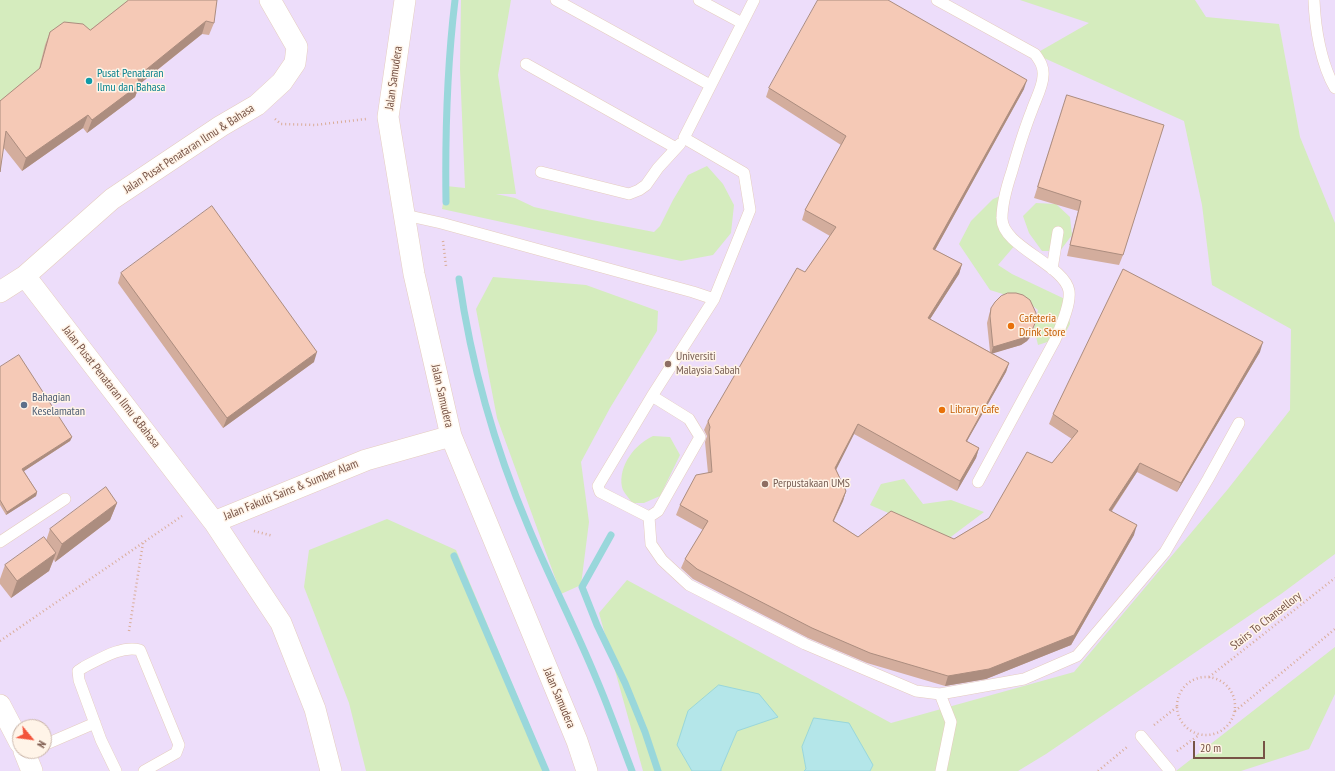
<!DOCTYPE html>
<style>
body{margin:0}
#map{position:relative;width:1335px;height:771px;overflow:hidden;background:#fef0e0;font-family:"PT Sans Narrow",sans-serif}
canvas{display:block}
.north{position:absolute;left:12px;top:719px;width:40px;height:40px;box-sizing:border-box;background:#fff4e8;border:1px solid #c9b4a7;border-radius:50%;rotate:119deg;font-size:11px;font-weight:700;line-height:16px;text-align:center;color:#775346}
.north::after{content:'';display:block;margin:auto;width:14px;height:18px;background:#f2543b;clip-path:polygon(50% 0,100% 100%,50% 72%,0 100%)}
.scale{position:absolute;left:1193px;top:741px;width:72px;height:18px;box-sizing:border-box;border:2px solid #775346;border-top:0;padding-left:5px;font-size:12px;line-height:14px;white-space:nowrap;color:#775346;-webkit-text-stroke:3px #fff4e8;paint-order:stroke}
</style>
<div id="map">
<canvas width="1335" height="771"></canvas>
<div class="north">N</div>
<div class="scale">20 m</div>
</div>
<script>
const context = document.querySelector('canvas').getContext('2d');
context.lineJoin = 'round';
function fillPath(path, color) { context.fillStyle = color; context.fill(path, 'evenodd'); }
function trace(path, color, width, dash) { context.strokeStyle = color; context.lineWidth = width; context.lineCap = dash ? 'butt' : 'round'; context.setLineDash(dash || []); context.stroke(path); }
function label(font, color, halo, rows, align = 'center') {
  context.font = font + ' "PT Sans Narrow",sans-serif'; context.lineWidth = 3; context.setLineDash([]); context.textBaseline = 'middle'; context.strokeStyle = halo; context.fillStyle = color; for (const [text, x, y, turn = 0] of rows) {
    context.save(); context.translate(x, y); context.rotate((+turn || 0) * Math.PI / 180); context.textAlign = isNaN(turn) ? turn : align; if (halo) context.strokeText(text, 0, 0); context.fillText(text, 0, 0); context.restore();
  }
}
fillPath(new Path2D(`
 M0,0H1335V771H0ZM20,727H44V751H20Z`), '#edddfa');
fillPath(new Path2D(`
 M0,0H141L46,73L0,110Z
 M461,0H511L498,75L516,194H496L515,198L534,207L592,220L654,232L660,226L673,200L688,175L707,166L723,184L734,205L731,233L713,255L681,261L442,209L446,186L465,188L460,69Z
 M1020,0H1195L1206,17L1279,24L1300,137L1335,223V554L1281,594L1046,754L1018,771H870L873,765L802,747L806,769L804,771H721V769L737,731L777,717L677,745L692,771H643L599,613L627,580L891,723L1074,672L1228,489L1290,410L1291,329L1212,285L1202,205L1184,121L1035,54L1089,23Z
 M1005,194L1003,223L1016,244L998,265L1012,274L1067,300L1070,324L1063,337L1038,345L1034,328L1038,310L1017,294L1006,295L990,290L959,244L971,221L993,199Z
 M1036,203L1056,204L1070,217L1072,235L1060,251H1042L1029,233L1023,216Z
 M493,277L586,285L658,311L657,331L610,408L581,462L589,522L581,585L561,594L497,418L476,309Z
 M653,436L670,437L680,455L660,496L644,503H632C629,498 623,492 622,487C618,466 635,444 653,436Z
 M904,479L923,504L951,500L984,512L948,539L870,505L881,484Z
 M387,519L456,550L549,771H366L349,703L304,587L309,550Z
 M1335,647V694L1309,749L1241,771H1176Z`), '#d5ecbe');
const water = new Path2D(`
 M719,685L759,694L778,717L737,731L721,769V771H692L677,745L688,711Z
 M814,718L849,723L873,765L870,771H804L806,769L802,747Z`);
fillPath(water, '#b4e6e9');
trace(water, '#99d7db', 1);
trace(new Path2D(`
 M446,202C445,134 447,67 455,0
 M459,279C471,363 495,448 528,526C549,577 575,627 596,678C609,708 620,740 632,771
 M611,535L582,587L597,625L625,683L645,732L658,771
 M454,556L546,771`), '#99d7db', 7);
const service = new Path2D(`
 M556,0L710,85
 M699,0L742,23
 M937,0L1035,54C1040,61 1044,67 1043,76C1043,86 1035,101 1032,110C1024,130 1018,150 1012,171C1007,186 1002,202 1002,218C1001,246 1065,265 1069,291C1071,305 1060,328 1055,340L978,482
 M1314,0C1315,28 1321,64 1335,88
 M526,64L676,148
 M541,172L629,194L639,190L646,185L658,168L680,144
 M405,215L441,223L693,292L714,299L652,396L598,486L600,492L649,517L658,511L700,437L689,419L652,396
 M1052,269L1058,232
 M714,299L750,210L744,173L684,138L754,0
 M649,517L651,544L662,560L689,585L805,644L916,691L940,694L1024,679L1077,656L1165,552L1208,479L1239,423
 M0,542L65,499
 M940,694L951,722L941,771
 M1141,736L1170,771
 M44,745L95,723
 M116,771L101,740L79,680L78,671L84,667C100,659 122,645 140,650L179,745L176,753L144,771`);
const minor = new Path2D(`
 M405,0L388,117L414,274L451,436L577,741L587,771
 M25,276L112,199L221,126L257,105L282,82L295,63L297,47L270,0
 M0,292L25,276L214,522
 M0,705L20,743
 M24,751L32,771
 M331,771L315,709L281,623L214,522L366,460L451,436`);
trace(service, '#e5cdbf', 12);
trace(minor, '#e5cdbf', 22);
trace(new Path2D(`
 M275,119L281,124L315,125L366,119
 M443,241L446,266
 M254,531L273,536
 M129,631L143,543
 M0,641L182,516
 M1177 706a29 29 0 1 1 58 0a29 29 0 1 1-58 0Z
 M1209,677L1335,578
 M1235,711L1335,629
 M1154,725L1177,707
 M1177,751L1199,735
 M1098,771L1127,747`), '#daad99', 2.5, [1, 3]);
trace(service, '#fff', 11);
trace(minor, '#fff', 21);
fillPath(new Path2D(`
 M129,0L214,23L209,35L202,34L140,84L135,97L87,133L83,128L22,171L3,147L0,101L39,69L45,45L50,32L90,30Z
 M769,88L1024,89L935,250L962,264L959,274L930,319L990,352L987,323L989,315L991,308L1034,328L1031,336L1027,341L1021,345L992,353L1009,363L1006,372L967,441L979,448L976,458L957,491L854,434L836,469L846,491L843,501L834,521L858,537L954,539L989,518L1052,463L1072,439L1049,424L1053,414L1260,352L1177,492L1137,472L1112,511L1134,535L1071,645L986,679L945,686L867,663L808,638L693,579L681,568L685,559L703,530L676,515L680,505L708,473L705,442L707,436L704,430L708,421L805,272L830,236L802,220L805,210L841,145L766,97Z
 M1067,95L1123,255L1119,265L1067,256L1078,211L1034,198Z
 M121,273L314,362L223,428L118,283Z
 M0,367L72,437L70,441L24,471L37,492L36,496L6,515L0,505Z
 M117,503L110,520L55,562L54,559L49,571L11,598L0,584V579L5,565L46,541L50,529Z`), '#d3ad9d');
fillPath(new Path2D(`
 M206,21L202,34L137,86L140,84L135,97L87,133L92,120L137,77Z
 M1027,80L1024,89L930,259L933,249Z
 M88,115L83,128L22,171L26,158Z
 M962,264L959,274L925,327L928,318Z
 M1033,328L1031,336L1027,341L1021,345L991,354L993,347Z
 M1263,342L1260,352L1177,492L1181,483Z
 M317,352L314,362L223,428L227,418Z
 M1009,363L1006,372L962,450L966,441Z
 M858,424L854,434L832,478L835,468Z
 M72,437L70,441L21,473L22,469Z
 M979,448L976,458L957,491L960,481Z
 M1140,463L1137,472L1106,519L1109,510Z
 M846,491L843,501L829,530L833,521Z
 M37,492L36,496L6,515L7,512Z
 M117,503L110,520L55,562L62,544Z
 M1137,525L1134,535L1071,645L986,679L945,686L948,676Z
 M56,553L49,571L11,598L17,581Z`), '#ac8d7f');
const building = new Path2D(`
 M129,0H217L214,23L206,21L137,77L140,84L92,120L88,115L26,158L6,131L0,172V101L40,68L50,32L64,22L83,24L90,30Z
 M818,0H888L1027,80L933,249L962,264L928,318L1009,363L966,441L979,448L960,481L858,424L835,468L846,491L833,521L858,537L891,511L954,539L989,518L1027,452L1052,463L1078,431L1053,414L1123,269L1263,342L1181,483L1140,463L1109,510L1137,525L1074,635L989,669L948,676L870,653L812,628L697,569L685,559L708,521L680,505L696,475L712,472L709,432L710,427L708,421L797,268L805,272L836,227L805,210L846,136L769,88Z
 M1067,95L1164,125L1123,255L1070,245L1081,201L1038,187Z
 M212,206L317,352L227,418L121,273Z
 M1008,293H1016L1023,295L1030,300L1036,313V321L1033,328L1029,334L1023,338L993,347L990,316L991,308L995,302L1001,296Z
 M19,355L72,437L22,469L37,492L7,512L0,500V367Z
 M106,487L117,503L62,544L50,529Z
 M44,537L56,553L17,581L5,565Z`);
fillPath(building, '#f5c9b6');
trace(building, '#ac8d7f', 1);
for (const [x, y, r, color] of [
 [89,81,4,"#0f9aa8"],
 [1011,326,4,"#e8710a"],
 [668,364,4,"#8d6e63"],
 [24,405,4,"#5c6f8a"],
 [942,410,4,"#e8710a"],
 [765,484,4,"#8d6e63"]
]) { const dot = new Path2D(); dot.arc(x, y, r, 0, 2 * Math.PI); context.fillStyle = color; context.fill(dot); trace(dot, '#fff4e8', 1.5); }
label('12px', '#0d838f', '#fff4e8', [
 ["Pusat Penataran",97,74],
 ["Ilmu dan Bahasa",97,88]
], 'left');
label('12px', '#775346', '#fff4e8', [
 ["Jalan Samudera",394,78,-82],
 ["Jalan Pusat Penataran Ilmu & Bahasa",189,149,-33],
 ["Jalan Pusat Penataran Ilmu &Bahasa",111,387,52],
 ["Jalan Samudera",442,396,77],
 ["Jalan Fakulti Sains & Sumber Alam",291,490,-22],
 ["Stairs To Chansellory",1266,621,-38],
 ["Jalan Samudera",559,698,67]
]);
label('12px', '#c56008', '#fff4e8', [
 ["Cafeteria",1019,319],
 ["Drink Store",1019,333],
 ["Library Cafe",950,410]
], 'left');
label('12px', '#785e54', '#fff4e8', [
 ["Universiti",676,357],
 ["Malaysia Sabah",676,371],
 ["Perpustakaan UMS",773,484]
], 'left');
label('12px', '#4e5e75', '#fff4e8', [
 ["Bahagian",32,398],
 ["Keselamatan",32,412]
], 'left');
</script>
